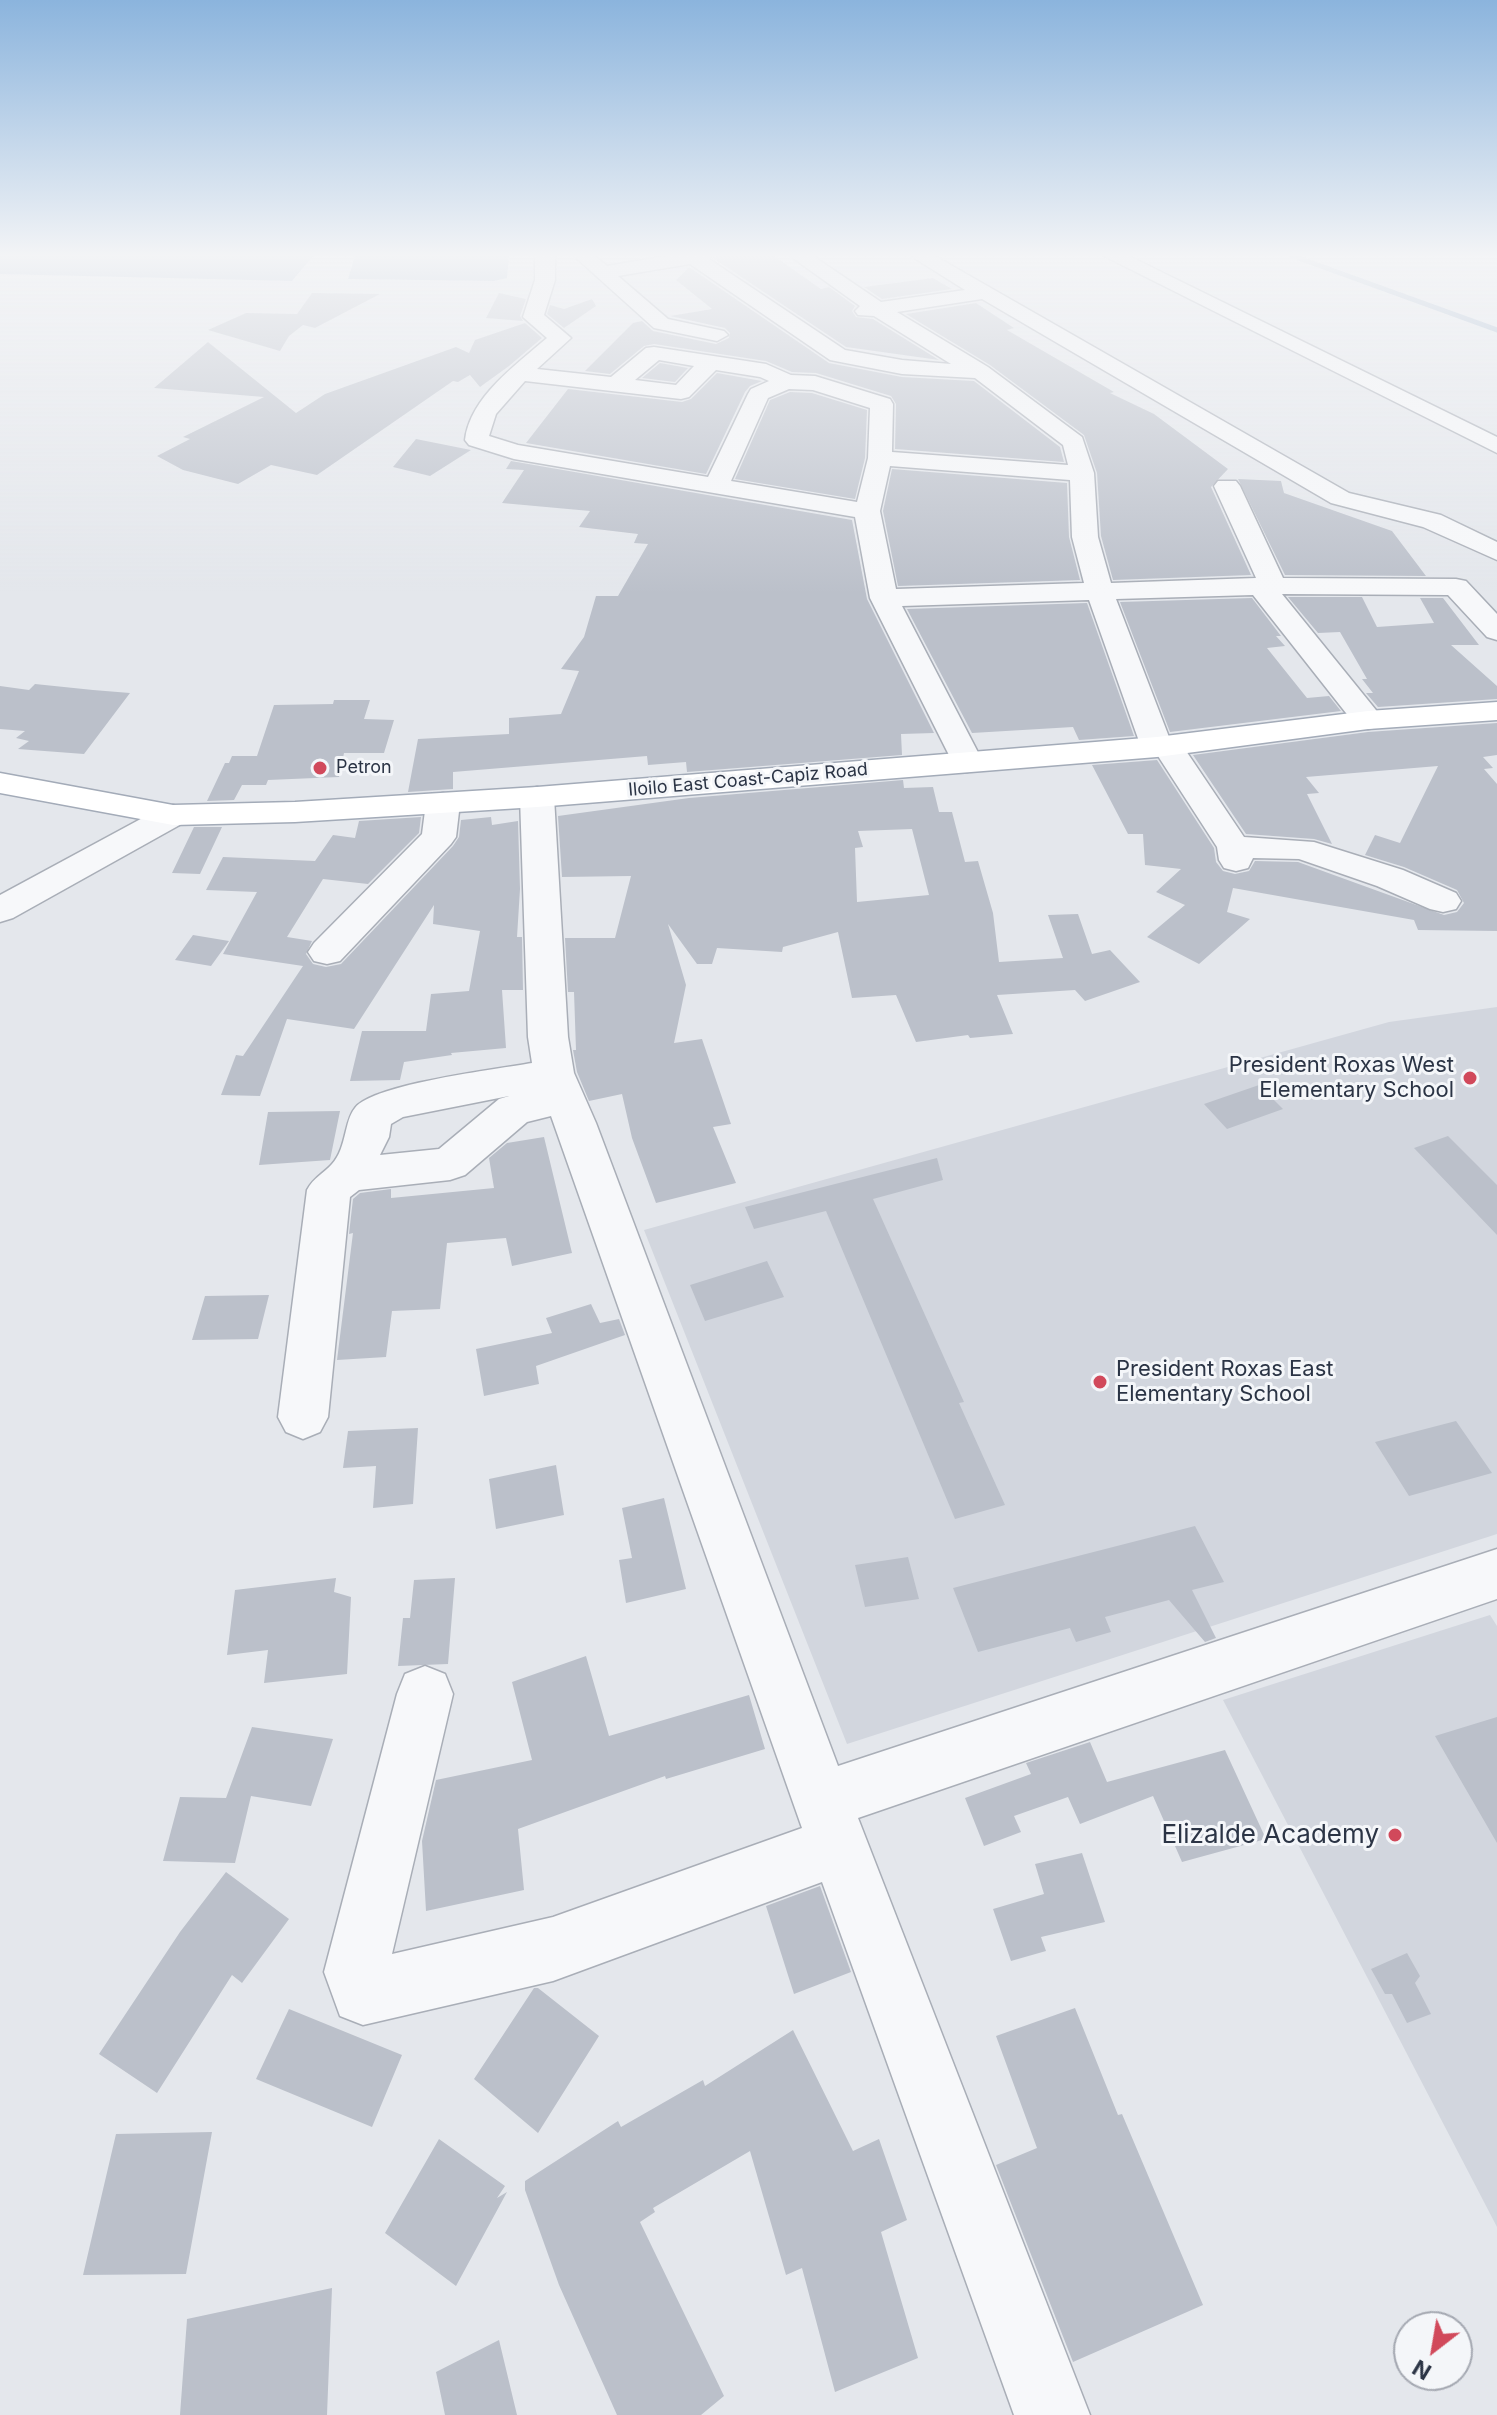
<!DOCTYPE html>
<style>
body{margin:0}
#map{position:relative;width:1497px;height:2415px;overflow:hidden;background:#e4e7ec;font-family:Inter,sans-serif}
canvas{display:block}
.north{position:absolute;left:1393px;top:2311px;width:80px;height:80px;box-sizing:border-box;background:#f4f6f9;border:2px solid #a4a8b1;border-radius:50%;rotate:211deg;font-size:22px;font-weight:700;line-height:32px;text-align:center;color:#2b3445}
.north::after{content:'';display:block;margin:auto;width:28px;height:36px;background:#d1495b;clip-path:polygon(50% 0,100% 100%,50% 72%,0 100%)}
</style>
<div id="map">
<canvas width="1497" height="2415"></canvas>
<div class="north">N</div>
</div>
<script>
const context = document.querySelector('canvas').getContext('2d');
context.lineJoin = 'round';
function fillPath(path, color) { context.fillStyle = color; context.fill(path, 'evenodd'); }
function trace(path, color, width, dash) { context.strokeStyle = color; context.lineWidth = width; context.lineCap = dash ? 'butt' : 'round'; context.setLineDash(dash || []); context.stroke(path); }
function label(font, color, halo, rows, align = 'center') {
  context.font = font + ' Inter,sans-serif'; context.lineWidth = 6; context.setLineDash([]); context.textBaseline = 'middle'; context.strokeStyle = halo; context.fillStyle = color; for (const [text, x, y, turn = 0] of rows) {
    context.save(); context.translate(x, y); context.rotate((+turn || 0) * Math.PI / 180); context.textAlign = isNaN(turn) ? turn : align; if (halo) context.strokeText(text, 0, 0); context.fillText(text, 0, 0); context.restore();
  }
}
fillPath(new Path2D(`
 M1497,1007V1534L847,1744L644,1230L1389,1022Z
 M1490,1615L1497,1626V2227L1223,1700Z`), '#d2d6de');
fillPath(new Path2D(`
 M0,256H313L292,281L0,274Z
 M355,256H509L507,278L494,281L348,279Z`), '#9fb4cc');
trace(new Path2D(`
 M1293,256L1497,330`), '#9fb4cc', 5);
fillPath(new Path2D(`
 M718,256H774L821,289L829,287L855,306L852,311L856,317L873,319L939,360L846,347L713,258Z
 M689,267L829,363L902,377L974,381L1060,447L1064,462L895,449L896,404L891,396L816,373L792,372L766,361L654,344L644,346L610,374L585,371L633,323L642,321L653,331L716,344L729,338L730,333L725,328L670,316L712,309L676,280Z
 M933,278L952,289L882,299L864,287Z
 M312,293L380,294L315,328L303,325L289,336L280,351L208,330L246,313L297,314Z
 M499,293L526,299L520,316L523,321L486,318Z
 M592,299L596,306L564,328L547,314L550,305L564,309Z
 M976,303L1014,328L1007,330L1114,392L1110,393L1154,414L1228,469L1211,487L1251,575L1113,580L1101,536L1097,473L1084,435L990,365L906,314Z
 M525,323L542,338L509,366L480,387L470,375L458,382L453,381L317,475L271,465L238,484L183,470L157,456L190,439L183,437L264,397L154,388L208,342L296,413L325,394L456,347L469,353L475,340Z
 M660,363L688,368L675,382L642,378Z
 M717,373L762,381L750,386L745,392L706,474L526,443L568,389L682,402L691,399Z
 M790,392L812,393L867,410L865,458L855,499L735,479L770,400Z
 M416,439L471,450L430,476L393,467Z
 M511,461L852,520L867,599L934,733L901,734L902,755L687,772L686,762L648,765L647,756L453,772V789L408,792L418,739L509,734V718L561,714L579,671L561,669L584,637L596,596H618L648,544L634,543L638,534L579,527L590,511L502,503L524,470L506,469Z
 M892,469L1067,483L1069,537L1080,580L898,586L883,511Z
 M1238,479L1281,481L1284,493L1392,531L1426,576L1285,575Z
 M1288,597H1362L1377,627L1434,623L1420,598H1443L1479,645H1451L1497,686V699L1378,707L1366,693H1373L1362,679H1367L1340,632L1318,633Z
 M1252,598L1281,636H1276L1285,646L1267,648L1307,698L1329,696L1341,711L1170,732L1120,602Z
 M1087,603L1134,736L1079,740L1073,727L972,733L907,609Z
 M35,684L93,690L130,693L84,754L18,749L29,741L16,738L25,731L0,729V686L29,690Z
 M334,700H370L364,719L394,720L384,753H344L339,777L268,780L266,785H242L234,800L207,801L225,763H229L232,756H257L274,705L333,704Z
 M1497,723V755L1483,757L1493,768L1484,769L1497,784V931L1418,930L1414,920L1233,888L1227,912L1250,919L1199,964L1147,937L1185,905L1156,892L1181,869L1145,865L1143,834H1128L1092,765L1157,760L1214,848L1216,862L1223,871L1235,874L1249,871L1255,861L1298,862L1444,915L1457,912L1464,903L1457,890L1404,867L1365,855L1375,835L1400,843L1438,766L1306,777L1319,793L1307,794L1332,844L1314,839L1246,834L1193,755L1368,732Z
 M903,780L904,788L933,787L939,812H952L965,862L978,861L993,913L999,962L1063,958L1048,915L1078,914L1092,954L1110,950L1140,982L1085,1001L1075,990L997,995L1013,1034L970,1038L968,1035L916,1042L896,995L852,998L838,932L783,947L782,952L717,948L712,964H697L668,924L686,985L674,1043L702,1039L731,1124L713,1127L736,1183L656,1203L632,1138L622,1094L589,1101L577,1072L573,1050H576L574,992H568L565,938H615L631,876L562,877L558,816L689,798ZM912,829L929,895L857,902L855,848L863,847L858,831Z
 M421,817L419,833L368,884L323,879L287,937L312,941L306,954L313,964L326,967L341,964L453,846L459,837L461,820L491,817L492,825L518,821L520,889L517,937H522L523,990H502L506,1048L451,1053L452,1055L404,1062L400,1080L350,1081L362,1031H426L431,994L469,991L480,931L433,924L434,905L354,1029L287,1019L260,1096L221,1095L236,1055L243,1056L303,966L223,954L257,892L206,890L223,857L315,861L333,835L355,838L359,821Z
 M194,827H222L200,874L172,873Z
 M193,935L229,941L211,966L175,960Z
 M1259,1085L1283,1109L1227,1129L1204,1104Z
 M340,1111L330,1160L259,1165L268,1112Z
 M1448,1136L1497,1185V1235L1414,1148Z
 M544,1137L572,1253L512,1266L506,1238L447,1243L440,1309L392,1311L386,1357L337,1360L353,1233L349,1234L353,1199L360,1193L391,1189V1198L494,1188L489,1158L507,1143Z
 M937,1158L943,1180L873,1199L964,1402L959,1403L1005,1505L955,1519L826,1211L754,1229L745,1207Z
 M767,1261L784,1297L705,1321L690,1285Z
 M269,1295L258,1339L192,1340L205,1296Z
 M591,1304L600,1323L619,1319L625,1335L536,1366L539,1384L484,1396L476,1349L552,1333L546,1318Z
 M1456,1421L1492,1473L1409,1496L1375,1442Z
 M418,1428L413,1504L373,1508L376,1466L343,1468L348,1431Z
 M556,1465L564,1515L496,1529L489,1479Z
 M664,1498L686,1589L626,1603L619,1560L632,1558L622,1508Z
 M1195,1526L1224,1582L1192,1590L1216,1638L1205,1642L1169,1600L1105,1617L1111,1632L1076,1642L1070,1628L978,1652L953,1588Z
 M908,1557L919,1599L865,1607L855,1565Z
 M336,1578L334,1592L351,1597L347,1674L264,1683L268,1650L227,1655L235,1590Z
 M455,1578L448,1664L398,1666L403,1618H410L414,1580Z
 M586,1656L609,1736L749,1695L765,1749L666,1779L665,1776L518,1829L524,1890L426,1911L422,1841L436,1780L532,1760L512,1682Z
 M1497,1717V1843L1435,1736Z
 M252,1727L333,1739L311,1806L251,1796L235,1863L163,1861L180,1797L226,1798Z
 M1090,1742L1107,1782L1225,1750L1266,1839L1182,1862L1153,1796L1080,1824L1068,1797L1014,1816L1021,1832L984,1846L965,1798L1031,1774L1026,1763Z
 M1082,1853L1105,1922L1041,1937L1046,1951L1011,1961L993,1909L1044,1894L1035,1864Z
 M226,1872L289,1919L242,1983L232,1975L157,2093L99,2054L180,1932Z
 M820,1886L851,1972L794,1994L766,1906Z
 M1407,1953L1420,1976L1415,1983L1431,2014L1407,2023L1392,1994H1385L1371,1969Z
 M534,1988H538L599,2036L538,2133L474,2079Z
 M1075,2008L1118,2115L1122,2114L1203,2305L1073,2362L996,2165L1037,2148L996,2036Z
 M289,2009L402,2055L372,2127L256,2079Z
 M793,2030L853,2151L879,2139L907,2220L881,2232L918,2358L835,2392L802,2268L786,2275L750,2151L653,2208L655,2212L640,2222L724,2396L701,2415H617L559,2285L525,2190V2181L618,2121L621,2127L703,2080L705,2086Z
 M212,2132L186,2274L83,2275L116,2134Z
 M439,2139L505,2186L497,2198L507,2192L456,2286L385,2233Z
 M332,2288L327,2415H180L187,2319Z
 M499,2340L517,2415H445L436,2372Z`), '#bbc0ca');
const minor = new Path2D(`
 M535,256H555V280L544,315L571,338L537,369L611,377L646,348L654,347L766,364L791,375L815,376L890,399L893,404L892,452L1068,465L1063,445L975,378L902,374L830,360L690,264L618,276L668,319L724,331L728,335L717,341L654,328L574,256H595L607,266L667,256H711L709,259L845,350L902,360L951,364L874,316L858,315L855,311L860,306L790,256H813L881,302L965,290L911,256H935L1349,493L1441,515L1497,542V560L1423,527L1331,503L982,299L897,312L988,367L1082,437L1094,473L1098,537L1111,583L1256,578L1214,486L1218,481H1236L1240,486L1283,578L1456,579L1466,581L1497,614V640L1487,637L1448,595L1282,594L1384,720L1379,727L1368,729L1357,727L1253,595L1116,599L1169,737L1178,739L1244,837L1314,842L1403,870L1456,893L1461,901L1456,909L1443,912L1430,909L1377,886L1299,859L1253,858L1248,868L1236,871L1224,868L1219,860L1217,847L1158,756L1146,754L1141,747L1089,600L902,606L983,762L978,769L967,772L956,769L870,598L855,517L514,459L469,445L465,440C470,397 516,365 547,338L523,317L535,280ZM659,360L694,366L676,385L635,380ZM716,370L760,377L769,381L751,389L748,394L708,477L518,445L489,436L496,414L525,381L681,399L689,397ZM789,389L813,390L870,408L868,458L857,502L731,481L768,398ZM890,466L1070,480L1072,537L1084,583L896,589L880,511Z
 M1104,256H1129L1497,437V453Z
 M537,787L549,790L554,797L568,1037L574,1073L596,1123L838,1766L1497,1549V1599L858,1818L1090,2415H1014L822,1882L553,1981L363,2025L340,2016L324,1972L397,1694L405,1674L425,1666L445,1674L453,1694L392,1954L553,1917L802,1828L551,1116L527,1122L465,1175L450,1180L359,1190L350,1197L328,1417L320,1432L303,1439L286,1432L278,1417L307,1190C314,1177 323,1174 332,1164C347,1147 344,1121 355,1108C373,1084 498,1069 532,1063L528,1037L520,797L525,790ZM509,1096L499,1099L439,1149L380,1155L389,1137L391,1124L403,1117Z
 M443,793L455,796L460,803L456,837L451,844L340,961L327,964L314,961L308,952L314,943L422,834L426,803L431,796Z
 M173,805L185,808L190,815L185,822L13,918L0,922V895L161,808Z`);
const major = new Path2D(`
 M1497,702V720L1368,729L1157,757L537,807L295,822L173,825L0,793V773L173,805L295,802L537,787L1157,737L1368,711Z`);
trace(minor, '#a9aeb7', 3);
trace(major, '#a3abb8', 3);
fillPath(minor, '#f7f8fa');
fillPath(major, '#fff');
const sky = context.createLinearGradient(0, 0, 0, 594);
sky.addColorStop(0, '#8bb4dd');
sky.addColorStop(0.43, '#f3f4f6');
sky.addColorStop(1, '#f3f4f600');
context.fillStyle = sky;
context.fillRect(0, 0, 1497, 594);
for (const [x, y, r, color] of [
 [320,768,8,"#d1495b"],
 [1470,1078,8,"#d1495b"],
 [1100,1382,8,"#d1495b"],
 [1395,1835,8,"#d1495b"]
]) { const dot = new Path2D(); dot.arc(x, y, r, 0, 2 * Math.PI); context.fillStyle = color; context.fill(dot); trace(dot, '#f4f6f9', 3); }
label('18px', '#2b3445', '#f4f6f9', [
 ["Petron",336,768]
], 'left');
label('18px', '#2b3445', '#f4f6f9', [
 ["Iloilo East Coast-Capiz Road",748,780,-5]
]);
label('22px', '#2b3445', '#f4f6f9', [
 ["President Roxas West",1454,1065],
 ["Elementary School",1454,1090],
 ["President Roxas East",1116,1369,"left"],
 ["Elementary School",1116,1394,"left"]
], 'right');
label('26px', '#2b3445', '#f4f6f9', [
 ["Elizalde Academy",1379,1835]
], 'right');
</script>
